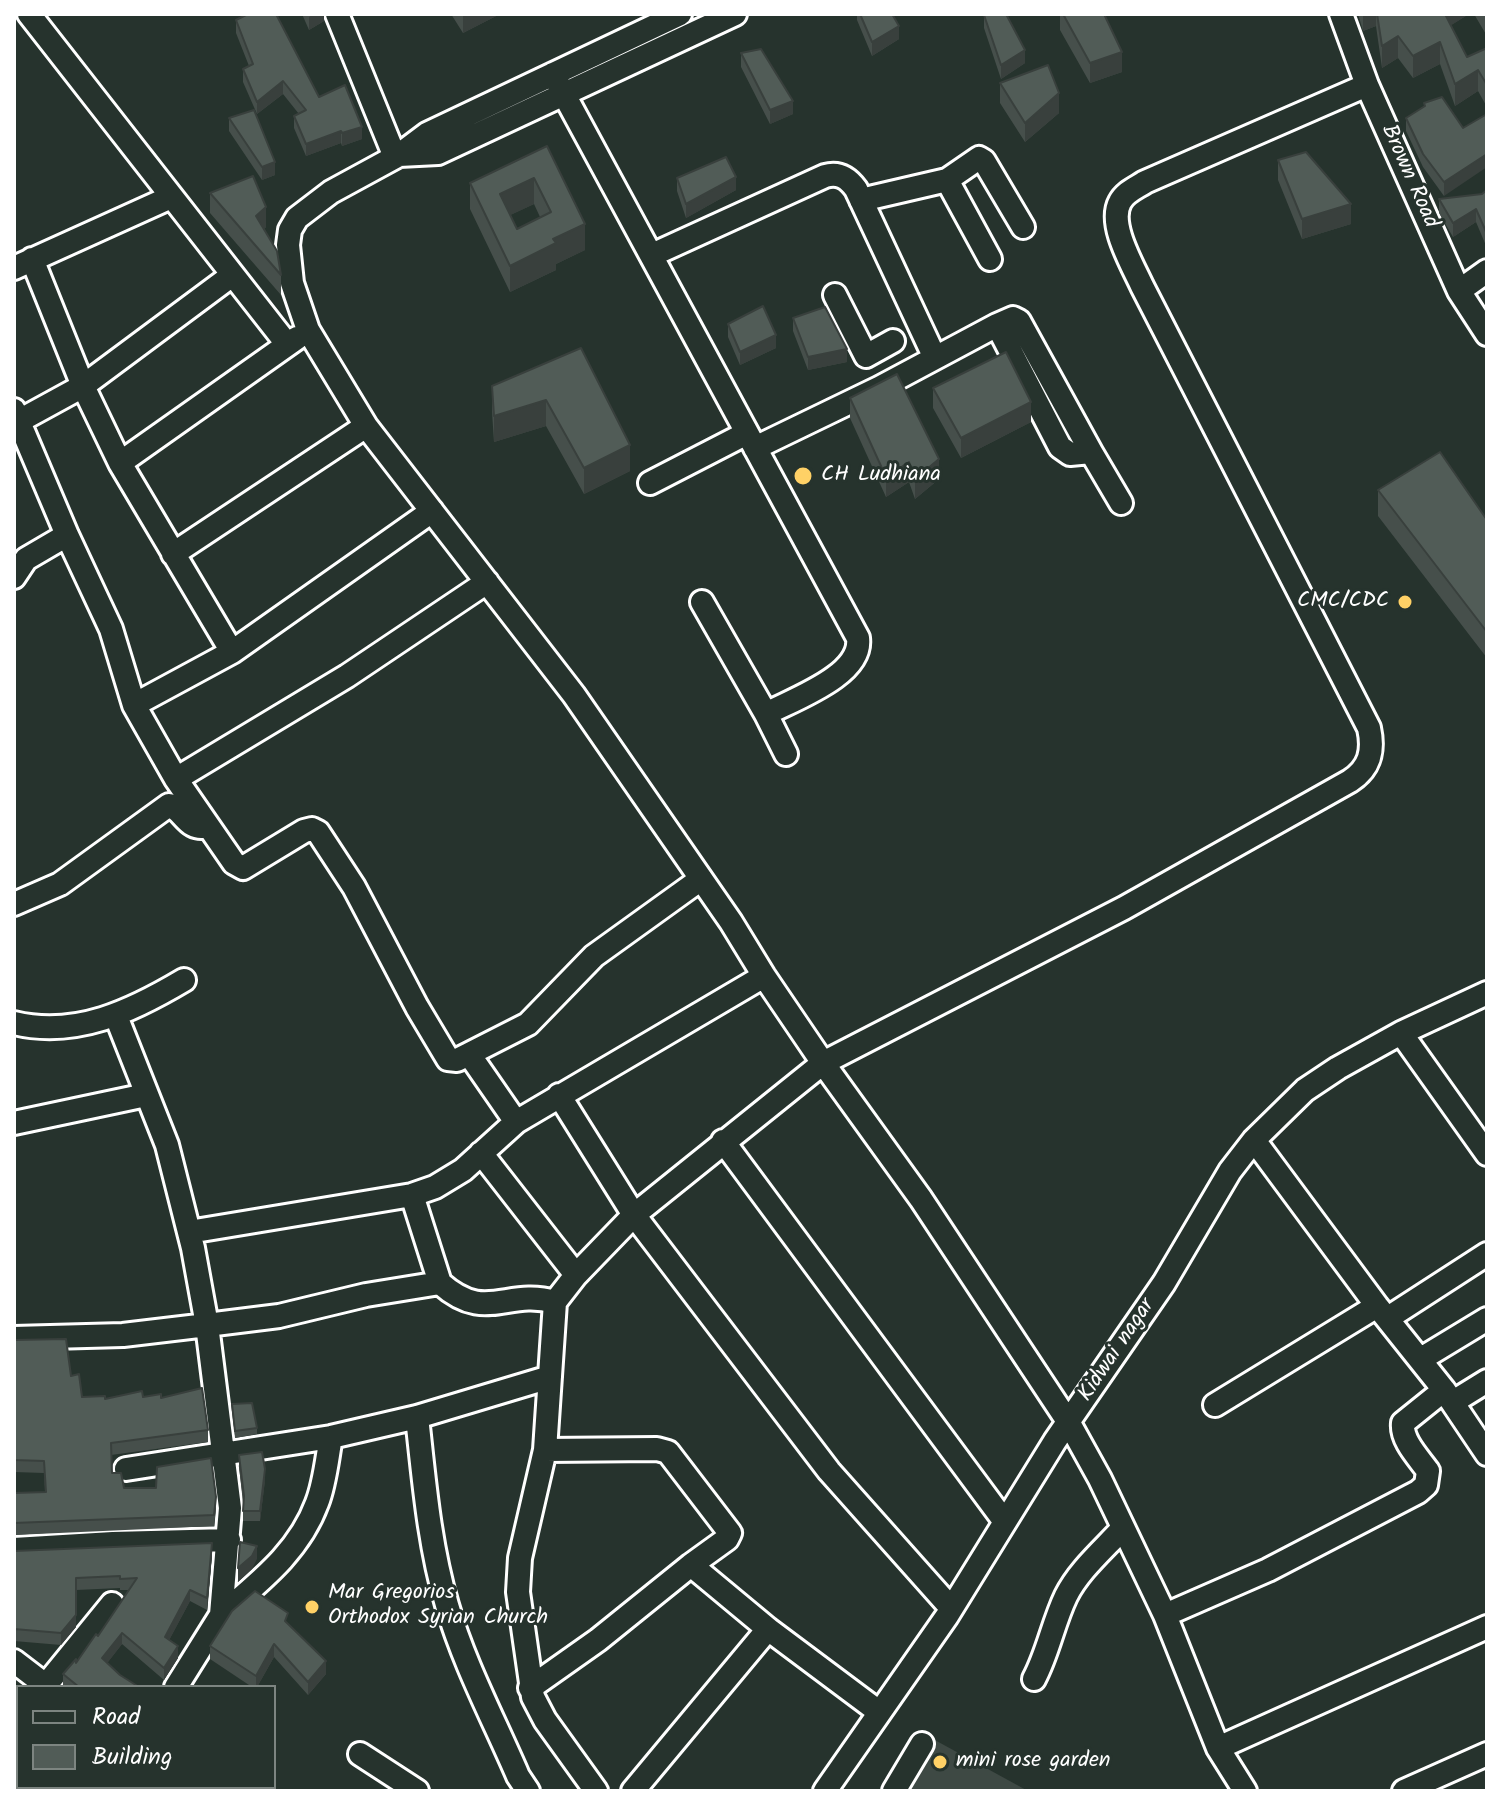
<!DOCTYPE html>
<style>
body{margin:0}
#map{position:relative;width:1501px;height:1805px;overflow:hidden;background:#26332d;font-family:Kalam,sans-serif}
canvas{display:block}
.frame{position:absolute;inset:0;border:16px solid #fff;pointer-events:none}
.legend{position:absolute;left:16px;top:1685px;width:260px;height:104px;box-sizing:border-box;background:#26332d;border:2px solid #7d8581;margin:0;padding:10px 14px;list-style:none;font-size:24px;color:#fff}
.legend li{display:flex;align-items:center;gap:16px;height:40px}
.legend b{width:40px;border:2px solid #7d8581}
</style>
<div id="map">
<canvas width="1501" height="1805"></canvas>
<div class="frame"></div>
<ul class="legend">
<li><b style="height:10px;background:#26332d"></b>Road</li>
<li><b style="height:22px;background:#515c57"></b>Building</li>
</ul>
</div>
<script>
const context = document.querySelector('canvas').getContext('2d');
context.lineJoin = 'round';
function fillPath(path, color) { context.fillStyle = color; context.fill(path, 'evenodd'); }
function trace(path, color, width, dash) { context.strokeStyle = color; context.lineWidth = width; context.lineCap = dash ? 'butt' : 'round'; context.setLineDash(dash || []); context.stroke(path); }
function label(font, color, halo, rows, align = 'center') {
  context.font = font + ' Kalam,sans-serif'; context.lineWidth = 6; context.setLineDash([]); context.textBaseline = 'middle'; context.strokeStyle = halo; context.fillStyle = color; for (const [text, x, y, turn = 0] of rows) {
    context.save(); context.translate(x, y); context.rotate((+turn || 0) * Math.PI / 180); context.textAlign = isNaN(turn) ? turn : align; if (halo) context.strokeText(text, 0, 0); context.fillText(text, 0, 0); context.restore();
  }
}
fillPath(new Path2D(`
 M922,1733L1028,1791H886Z`), '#3e4944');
const minor = new Path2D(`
 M29,14L287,344
 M337,14L395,157
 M680,14L427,134L399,155L331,192L297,218L290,230L288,245L292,283L308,330L366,426L574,695L731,922L764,976L823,1063L921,1199L1069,1423L1100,1479L1165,1615L1218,1748L1245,1791
 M1341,14L1367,85L1459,291L1487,334
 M553,74L858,638C863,675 794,699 766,714L702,602
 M399,155L438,153L735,14
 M947,180L990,259
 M861,200L947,180L979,158L984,161L1023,227
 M652,255L825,176C839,172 848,178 856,189L935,358
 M32,259L83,386L120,463L232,652L432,511
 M14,268L171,197
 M1459,291L1487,271
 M835,295L866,356L893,341
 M997,325L1013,318L1019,321L1091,452
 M14,410L67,535L111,629L134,705L176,779L234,863L243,868L304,831L312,829L318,832L354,887L417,1007L448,1059L457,1060L469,1054L516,1122
 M19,421L83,386L231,276
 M755,448L879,388L997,325L1060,447L1070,454L1091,452L1121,503
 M120,463L297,338
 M650,483L747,433
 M173,554L366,426
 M14,577L26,559L67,535
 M134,705L232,652
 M766,714L786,754
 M176,779L347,676L487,582
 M14,904L60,884L169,805C184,810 187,832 208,826
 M116,1016L167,1145L193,1248L207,1325L230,1508L221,1615L176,1687
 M14,1023C76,1038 132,1011 184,980
 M1401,1033L1487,1154
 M469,1054L528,1024L594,956L701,879
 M559,1095L634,1215L829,1471L951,1608
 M14,1123L146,1095
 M1254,1140L1377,1306L1444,1390L1487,1454
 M723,1141L1005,1522
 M481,1153L576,1275
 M412,1195L440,1283
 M189,1232L412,1195L435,1187L463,1170L516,1122L764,976
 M1388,1318L1487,1254
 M14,1338L123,1335L207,1325L279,1316L366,1295L440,1283C486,1324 506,1288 555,1302
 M1421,1359L1487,1319
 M1453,1402L1487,1381
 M1215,1405L1377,1306
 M417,1417C424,1480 429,1544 447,1605C464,1664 494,1720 518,1776L528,1791
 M545,1450L657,1449L668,1452L730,1533L727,1539L691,1565
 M126,1469L331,1437L417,1417L550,1377
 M14,1549L113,1543L229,1540
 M221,1615C259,1582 299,1552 317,1503C325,1483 327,1458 331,1437
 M1165,1615L1268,1570L1418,1492L1426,1485L1428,1471C1418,1457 1401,1440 1403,1423L1444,1390
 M14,1661L48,1687
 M1034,1679C1048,1653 1053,1623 1066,1596C1079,1570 1104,1549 1123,1528
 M46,1685L112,1604
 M530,1688L598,1640L691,1565L768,1629L879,1712
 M1218,1748L1487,1627
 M360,1754L417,1791
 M60,1787L65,1791
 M251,1787L256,1791
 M221,1791L224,1787
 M596,1791L545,1720L533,1697L518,1592L520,1558L545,1450L555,1302L576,1275L634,1215L823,1063L1124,908L1350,781C1370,768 1374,751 1369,728L1142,286C1132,264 1108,224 1120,202C1125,192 1136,188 1145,182L1367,85
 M633,1791L768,1629
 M825,1791L947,1616L1055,1441L1164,1283L1230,1171L1254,1140L1305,1090L1338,1068L1401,1033L1487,993
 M894,1791L922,1744
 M1404,1791L1487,1754`);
trace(minor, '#fff', 28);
trace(minor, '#26332d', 22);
fillPath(new Path2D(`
 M302,14H324V21L309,30Z
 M451,14H500L463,33Z
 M857,14H892L899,39L872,56L857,20Z
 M1060,14H1104L1122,72L1090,83L1060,30Z
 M1358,14H1469L1451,25L1467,57L1487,48V107L1478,91L1455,106L1440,64L1413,78L1398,58L1382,68L1376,26L1363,31Z
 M1474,14H1487V36Z
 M984,15L1025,63L1001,79L984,28Z
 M236,20L319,97L362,139L342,146L341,143L306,156L294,128V116L299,114L283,94L257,114L243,82V69L249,66L236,33Z
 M741,53L793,114L770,124L741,67Z
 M1000,83L1059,113L1025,142L1000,103Z
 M1424,103L1463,128L1444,196L1423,167L1406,131V118L1424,106Z
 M229,118L275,175L262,180L229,131Z
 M547,146L585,250L556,264V270L510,292L470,209V183ZM534,204L540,217L517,229L510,215Z
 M1278,160L1351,224L1302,239L1278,180Z
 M677,178L736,190L686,218L677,191Z
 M1487,190V248L1476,222L1453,237L1439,213V199L1482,194Z
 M210,193L266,227L264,229L281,275V295L210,213Z
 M793,318L847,362L808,370L793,331Z
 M728,324L776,348L740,365L728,337Z
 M581,348L630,471L584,494L546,426L494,442L492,412V386Z
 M933,388L1031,422L961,458L933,408Z
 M850,398L939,479L915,499L909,482L886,497L850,418Z
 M1378,490L1487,520V658L1378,516Z
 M14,1340L71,1376L82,1397L105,1399L143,1397L161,1398L208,1430V1442L111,1455L112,1473L124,1488L216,1508L214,1526L14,1535V1493L45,1492L44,1473L14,1472Z
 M232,1404L257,1428V1434L235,1438Z
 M239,1455L265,1480L260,1521H243V1503L239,1466Z
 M14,1551L212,1554L207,1610L190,1601L169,1640L178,1658L164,1680L122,1644L107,1663L120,1675L139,1687H65L63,1686V1674L76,1663L98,1636L129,1590H120V1588L76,1590V1627L61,1645L14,1641Z
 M288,1624L326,1674L308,1695L274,1657L257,1687H252L210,1659V1646Z`), '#464f4b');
fillPath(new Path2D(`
 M313,14H324V21L309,30V17Z
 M463,14H500L463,33Z
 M1363,14H1376V26L1363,31Z
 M1442,14H1469L1442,31Z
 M899,26V39L872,56V42Z
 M1398,36V58L1382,68V46Z
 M1440,42V64L1413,78V56Z
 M1025,50V63L1001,79V65Z
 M1122,52V72L1090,83V63Z
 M1478,70V91L1455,106V84Z
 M283,81V94L257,114V102Z
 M1059,93V113L1025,142V123Z
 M793,101V114L770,124V110Z
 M362,127V139L342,146V133Z
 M341,131V143L306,156V144Z
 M1487,154V167L1444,196V182Z
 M275,162V175L262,180V167Z
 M736,177V190L686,218V204Z
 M534,178V204L500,220V194Z
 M1351,204V224L1302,239V219Z
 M266,207V227L256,236V216Z
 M1476,209V222L1453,237V223Z
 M585,224V250L556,264V270L510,292V266L553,239Z
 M776,335V348L740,365V352Z
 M847,349V362L808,370V357Z
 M546,400V426L494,442V416Z
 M1031,402V422L961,458V438Z
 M630,445V471L584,494V468Z
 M939,459V479L915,499V479Z
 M909,462V482L886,497V477Z
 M265,1469V1480L260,1521V1511Z
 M212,1543V1554L207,1610V1598Z
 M257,1546V1559L252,1569L238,1582V1568Z
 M190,1590V1601L165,1648V1637Z
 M76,1615V1627L61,1645V1633Z
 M122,1633V1644L102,1670V1658Z
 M274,1644V1657L257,1687H256V1676Z
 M178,1646V1658L164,1680V1668Z
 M326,1661V1674L308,1695V1682Z`), '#39403d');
const building = new Path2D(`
 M248,14H276L319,97L345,85L362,127L342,133L341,131L306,144L294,116L306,110L283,81L257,102L243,69L253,64L236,20Z
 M860,14H892L899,26L872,42Z
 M986,14H1006L1025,50L1001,65L984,15Z
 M1063,14H1104L1122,52L1090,63Z
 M1377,14H1445L1467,57L1487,48V85L1478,70L1455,84L1440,42L1413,56L1398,36L1382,46Z
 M761,49L793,101L770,110L741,53Z
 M1048,65L1059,93L1025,123L1000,83Z
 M1442,97L1463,128L1487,114V154L1444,182L1423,154L1406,118L1425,106L1424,103Z
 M254,110L275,162L262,167L229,118Z
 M547,146L585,224L553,239L556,243L510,266L470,183ZM534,178L551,212L517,229L500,194Z
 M1306,152L1351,204L1302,219L1278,160Z
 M726,157L736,177L686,204L677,178Z
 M253,176L266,207L256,216L277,251L281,275L210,193Z
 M1487,190V234L1476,209L1453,223L1439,199L1482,194Z
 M763,306L776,335L740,352L728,324Z
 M825,307L847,349L808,357L793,318Z
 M581,348L630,445L584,468L546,400L494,416L492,386Z
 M1006,352L1031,402L961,438L933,388Z
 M897,374L939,459L915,479L909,462L886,477L850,398Z
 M1440,452L1487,520V632L1378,490Z
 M66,1339L71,1376L79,1374L82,1397L105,1396V1399L142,1391L143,1397L161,1394V1398L202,1388L208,1430L111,1443L112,1473H121L124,1488H156L157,1467L211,1458L216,1497L214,1515L14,1523V1493L46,1492L44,1461L14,1460V1340Z
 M252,1403L257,1428L235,1431L232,1404Z
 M262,1452L265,1469L260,1511H243L244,1496L239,1455Z
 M240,1542L257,1546L252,1556L238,1568Z
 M212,1543L207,1598L190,1590L165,1637L178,1646L164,1668L122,1633L102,1658L120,1675L139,1687H79L63,1674L76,1659V1663L96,1634L98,1636L137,1578L120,1579V1576L76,1578V1615L61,1633L14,1629V1551Z
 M255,1591L288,1613L285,1621L326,1661L308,1682L274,1644L256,1676L210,1646L232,1611Z`);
fillPath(building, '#515c57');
trace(building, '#39403d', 2);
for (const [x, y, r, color] of [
 [803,476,10,"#ffd166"],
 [1405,602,8,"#ffd166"],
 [312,1607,8,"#ffd166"],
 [940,1762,8,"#ffd166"]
]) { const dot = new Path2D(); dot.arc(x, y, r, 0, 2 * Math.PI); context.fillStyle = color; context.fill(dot); trace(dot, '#26332d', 3); }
label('22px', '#fff', '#26332d', [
 ["Brown Road",1408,177,66],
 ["Kidwai nagar",1118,1351,-56]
]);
label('22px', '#fff', '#26332d', [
 ["CH Ludhiana",821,476],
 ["CMC/CDC",1389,602,"right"],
 ["Mar Gregorios",328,1594],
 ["Orthodox Syrian Church",328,1619],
 ["mini rose garden",956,1762]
], 'left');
</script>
